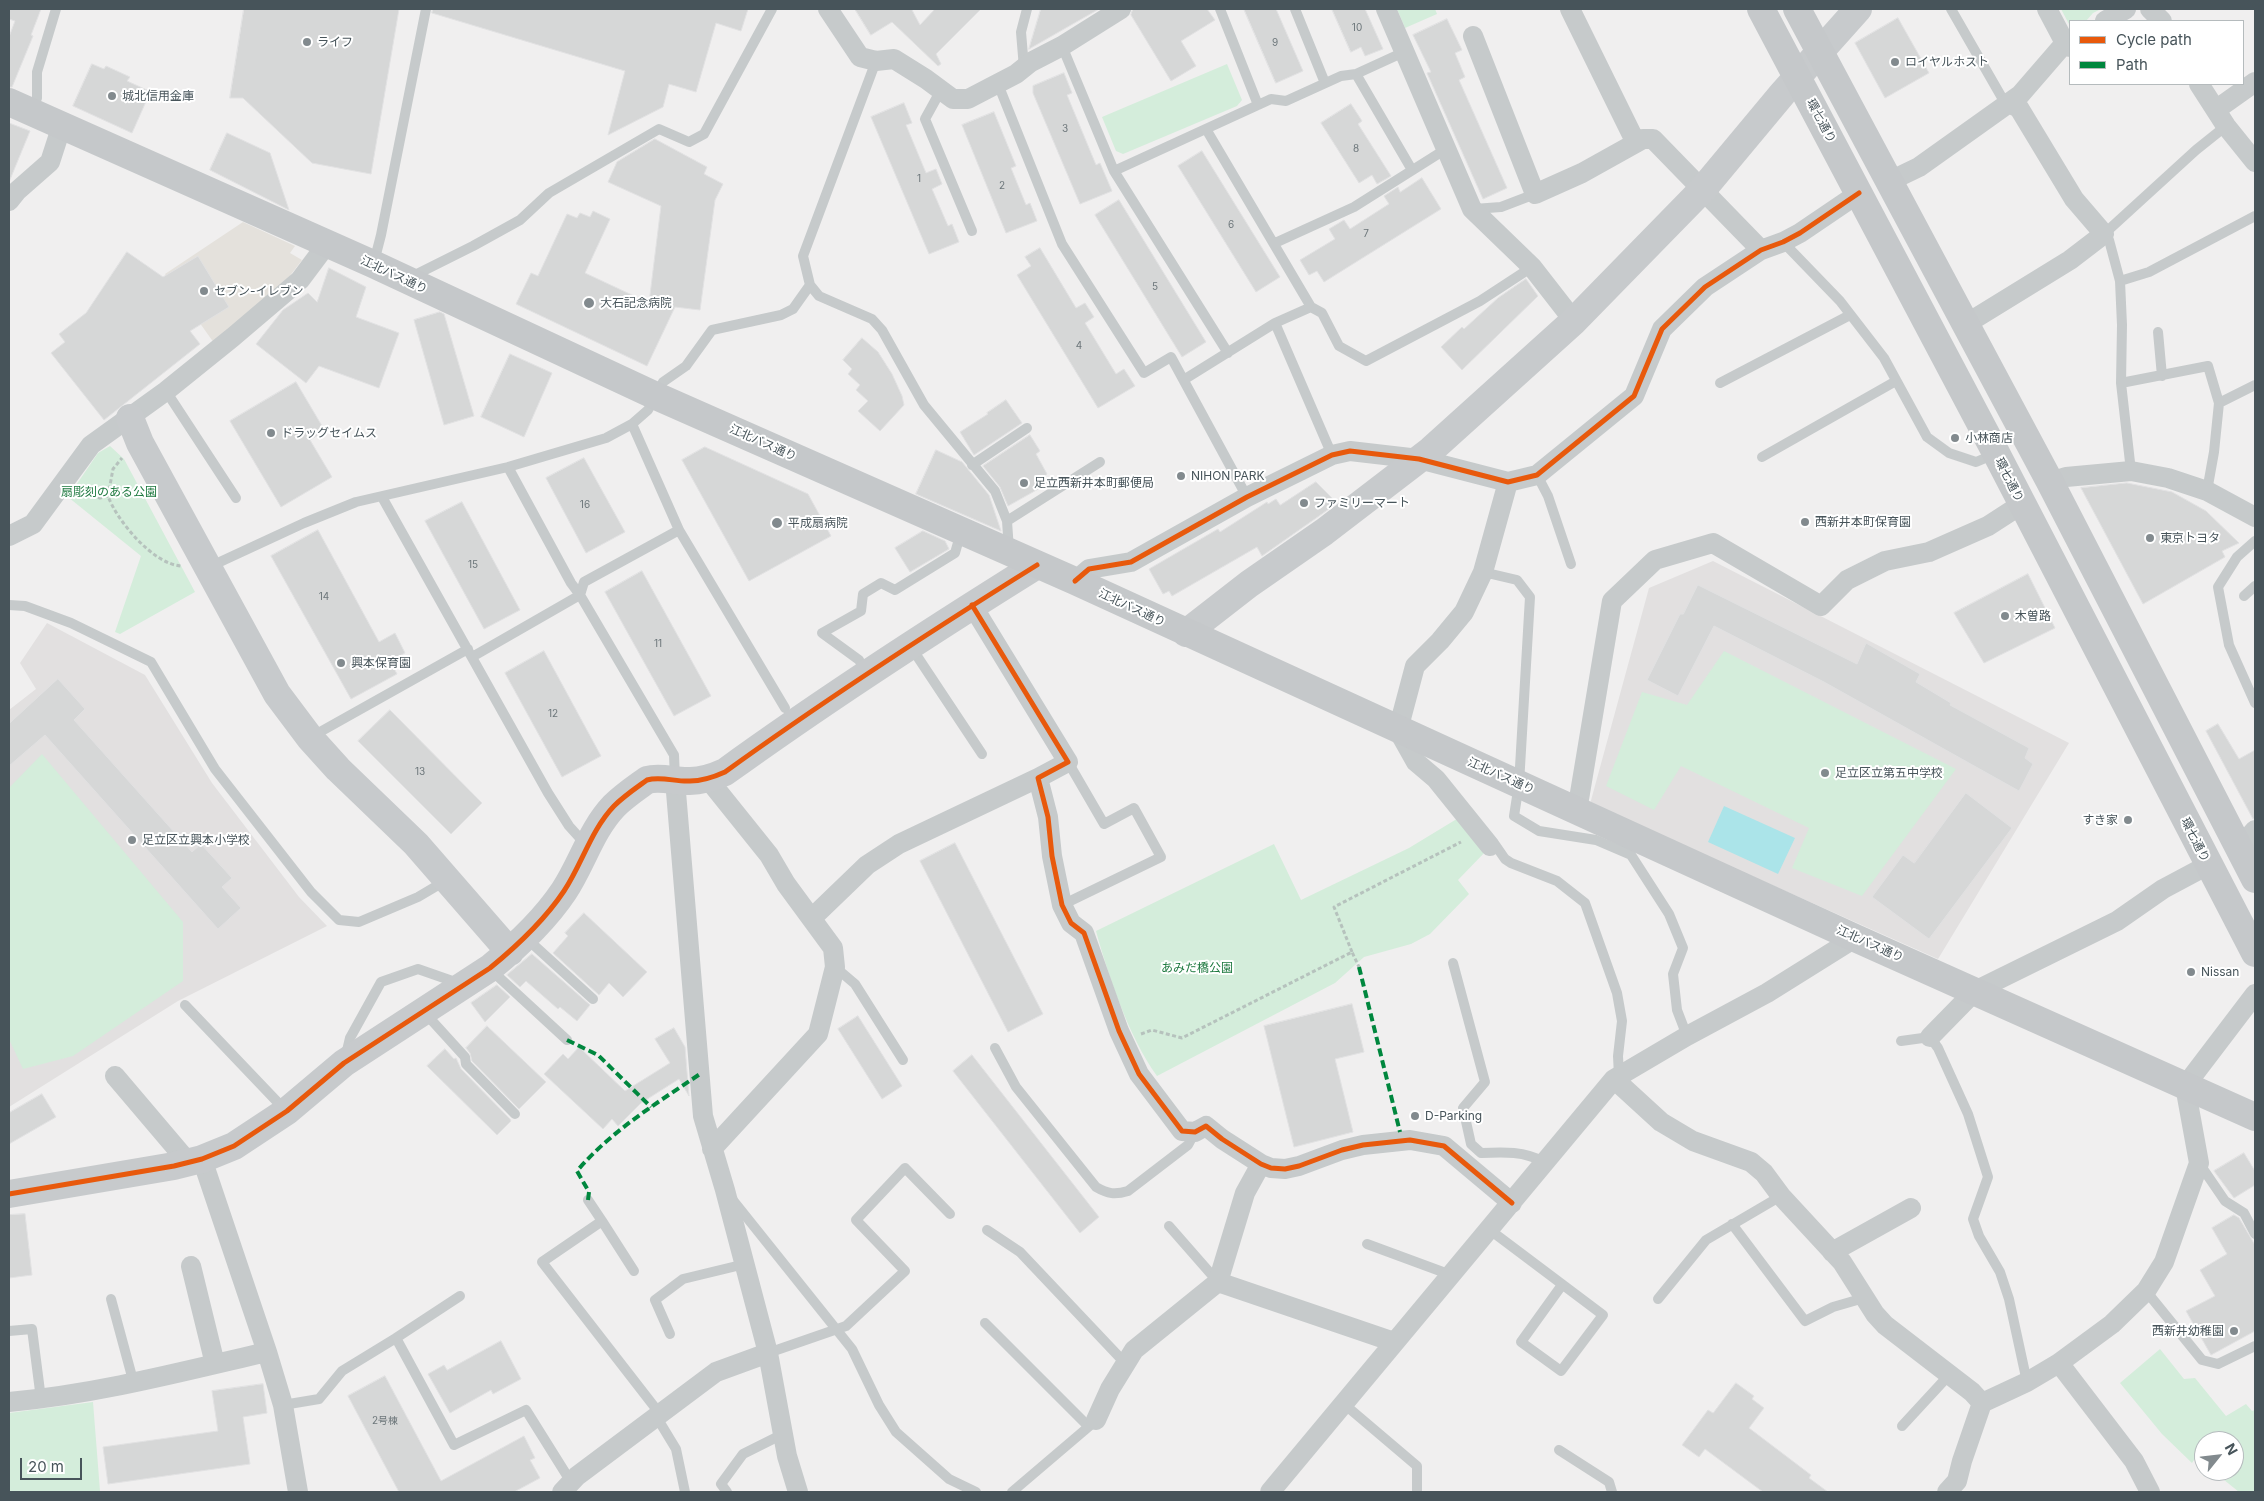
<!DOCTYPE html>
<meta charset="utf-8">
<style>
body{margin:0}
#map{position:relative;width:2264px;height:1501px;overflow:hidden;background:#f0efef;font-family:Inter,sans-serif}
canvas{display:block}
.frame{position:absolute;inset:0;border:10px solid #47545a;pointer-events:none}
.legend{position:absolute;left:2069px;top:20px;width:175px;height:65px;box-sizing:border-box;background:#fff;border:1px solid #b5bbbd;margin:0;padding:6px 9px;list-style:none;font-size:15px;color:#47545a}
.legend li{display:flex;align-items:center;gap:10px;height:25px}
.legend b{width:25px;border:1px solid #b5bbbd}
.north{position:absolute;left:2194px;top:1431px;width:50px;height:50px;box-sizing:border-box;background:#fff;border:1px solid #b5bbbd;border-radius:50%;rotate:61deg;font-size:14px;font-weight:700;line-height:20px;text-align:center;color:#47545a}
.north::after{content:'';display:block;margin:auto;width:18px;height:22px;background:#828a8e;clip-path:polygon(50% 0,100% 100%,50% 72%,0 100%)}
.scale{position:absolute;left:20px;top:1458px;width:62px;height:22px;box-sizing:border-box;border:2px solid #47545a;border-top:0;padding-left:6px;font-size:15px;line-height:18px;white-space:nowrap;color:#47545a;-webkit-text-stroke:4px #fff;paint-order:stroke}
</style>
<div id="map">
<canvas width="2264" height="1501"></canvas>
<div class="frame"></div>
<ul class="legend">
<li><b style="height:6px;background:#e8590c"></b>Cycle path</li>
<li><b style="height:6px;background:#00873e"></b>Path</li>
</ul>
<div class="north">N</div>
<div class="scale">20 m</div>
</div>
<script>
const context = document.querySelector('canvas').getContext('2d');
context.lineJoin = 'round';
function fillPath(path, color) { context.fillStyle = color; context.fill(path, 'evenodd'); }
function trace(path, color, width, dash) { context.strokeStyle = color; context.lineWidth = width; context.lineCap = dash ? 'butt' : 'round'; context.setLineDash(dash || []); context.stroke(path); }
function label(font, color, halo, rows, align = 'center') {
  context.font = font + ' Inter,"Noto Sans JP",sans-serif'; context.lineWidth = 4; context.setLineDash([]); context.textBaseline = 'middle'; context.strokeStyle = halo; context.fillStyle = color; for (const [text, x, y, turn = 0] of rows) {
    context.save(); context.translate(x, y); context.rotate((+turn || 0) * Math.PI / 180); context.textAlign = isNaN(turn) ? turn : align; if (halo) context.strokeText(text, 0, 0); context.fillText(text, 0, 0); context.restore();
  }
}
fillPath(new Path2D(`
 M243,222L295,246L290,253L302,260L289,277L214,343L165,274Z`), '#e4e1dc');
fillPath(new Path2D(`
 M1713,561L2069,743L1938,959L1590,804L1649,588Z
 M47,623L145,675L212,783L299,897L327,926L178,1001L9,1107V710L36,689L20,663Z`), '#e2e0e0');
fillPath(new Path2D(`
 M1397,9H1435L1437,14L1405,28Z
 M2061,9H2101L2093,13L2086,21H2070V26Z
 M1227,64L1242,100L1237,106L1123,154L1116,151L1102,117Z
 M110,446L124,459L195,592L120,634L115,632L141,556L68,497L98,453Z
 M1724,651L1956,769L1862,896L1792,868L1809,828L1681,766L1654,810L1606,786L1642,692L1687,705Z
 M42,754L183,922V981L73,1056L23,1069L9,1039V788Z
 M1460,817L1487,850L1458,880L1469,894L1430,934L1411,944L1364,957L1335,983L1157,1076C1129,1037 1109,978 1096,931L1274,844L1301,900L1409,848Z
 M2160,1349L2184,1379L2195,1378L2226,1416L2246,1404L2252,1411L2255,1410V1492H2239L2213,1471H2234V1441H2204V1463L2196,1457L2192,1463L2162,1434L2120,1383Z
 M93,1402L100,1491L9,1492V1413Z`), '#d4eddb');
fillPath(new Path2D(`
 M1724,806L1795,838L1778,874L1708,842Z`), '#abe4e9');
const building = new Path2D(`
 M9,9H41L31,35L33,36L12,87H9V37L15,21L9,19Z
 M244,9H399L371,174L312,163L243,98H230Z
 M433,9H748L741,31L716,23L696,92L669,84L663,107L608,135L625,71L432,13Z
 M855,9H914L912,10L920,25L935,9H981L936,54L941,64L938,66L892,22L871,35Z
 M1041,9H1099L1029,49Z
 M1133,9H1207L1215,20L1181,41L1196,66L1171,81L1131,15Z
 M1244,9H1276L1303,71L1276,83Z
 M1332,9H1365L1383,49L1365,56L1361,47L1351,52Z
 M1898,18L1929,73L1885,98L1855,43Z
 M1447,19L1462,50L1455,53L1465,77L1459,80L1507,188L1483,199L1427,73L1431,72L1413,35Z
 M92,64L104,69L106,66L130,77L127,81L160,96H145L148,97L132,133L73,106Z
 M1064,73L1072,93L1067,95L1096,165L1100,163L1112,191L1080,204L1033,93V86Z
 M904,103L912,123L906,125L926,173L936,169L942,184L932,189L948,226L952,224L959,242L929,254L871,117Z
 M1351,104L1362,121L1358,124L1391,176L1377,184L1372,175L1359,183L1321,123Z
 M994,112L1016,166L1011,168L1026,205L1030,203L1037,221L1006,233L962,125Z
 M9,123L30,131L9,182Z
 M227,133L270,153L289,210L210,170Z
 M655,139L707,167L704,174L723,184L715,200L700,310L675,307L647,366L516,304L531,273L538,276L567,214L577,218L580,213L590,217L593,211L610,219L585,273L649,303L661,206L608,182L617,162Z
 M1202,151L1280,277L1256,292L1178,166Z
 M1422,178L1441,209L1324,282L1317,271L1309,275L1300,260L1335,239L1329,229L1344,220L1350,229L1389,204L1384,196L1398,187L1400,192Z
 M1119,200L1206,342L1182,357L1095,215Z
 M1040,248L1076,308L1085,303L1094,317L1085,323L1116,374L1124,369L1135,386L1098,408L1017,275L1031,266L1025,257Z
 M127,252L163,277L198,256L229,307L190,331L200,344L104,420L51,353L65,342L59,334L86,313Z
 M329,268L366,287L356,317L399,333L379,388L319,366L306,383L256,344L283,310L308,293L317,302Z
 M1526,279L1538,296L1462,370L1441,347L1462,327L1464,329L1498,298Z
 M440,312L444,314L474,416L444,425L414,320Z
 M862,338L878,352L892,374L902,396L904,405L880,431L858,411L868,401L856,390L860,385L848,374L852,369L843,360Z
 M510,354L552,373L524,437L481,417Z
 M296,382L325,431L310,440L332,477L281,507L230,421Z
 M1006,400L1022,423L974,455L960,432L988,414L987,413Z
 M1030,435L1040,451L1036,454L1047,474L1045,476L1049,483L1008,506L1000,487L983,466Z
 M705,447L808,494L831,536L749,581L682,460Z
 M936,450L962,462L989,495L1001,531L916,494Z
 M584,458L625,532L586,553L546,478Z
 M1316,482L1337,503L1319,516L1262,556L1257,547L1172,596L1169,591L1163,594L1149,569L1218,529L1220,532L1267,502L1268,504L1276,499L1280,505Z
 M2127,483L2172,492L2206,511L2239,543L2222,551L2225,557L2143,604L2081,488Z
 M462,502L520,610L484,629L425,521Z
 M318,530L379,642L395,633L405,653L390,661L397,674L351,699L271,556Z
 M923,531L945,541L949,549L910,572L895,548Z
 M642,571L711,696L674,716L605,592Z
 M2028,574L2055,628L1984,663L1954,613Z
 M1698,585L1857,664L1866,643L1920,674L1916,682L1951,703L1950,705L2029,748L2025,758L2033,764L2019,791L1824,682L1714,626L1678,696L1647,680L1680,614H1683Z
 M544,651L601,756L562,777L505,673Z
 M58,679L85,709L74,720L192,852L201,844L232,878L222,887L241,908L218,929L45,735L9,766V724Z
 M390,710L482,803L451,834L358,741Z
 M2218,724L2239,759L2255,750V818L2253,819L2206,731Z
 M1966,793L2012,828L1929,939L1872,897L1903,855L1914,863Z
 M955,843L1043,1014L1008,1032L920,861Z
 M584,913L647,972L623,997L609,983L599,995L553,953L568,936L565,933Z
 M532,954L590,1005L577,1021L560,1007L558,1009L526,981L520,987L507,975Z
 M497,985L510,997L485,1022L471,1003Z
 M1352,1004L1364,1052L1335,1059L1353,1132L1294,1147L1264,1026Z
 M858,1016L902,1086L882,1099L838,1029Z
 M487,1026L546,1082L519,1109L472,1061L470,1053L466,1048Z
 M674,1028L685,1047L689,1096L679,1079L641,1103L618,1126L612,1119L603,1129L544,1074L563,1054L568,1059L579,1047L625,1091L670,1063L655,1039Z
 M445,1049L454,1059L456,1058L461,1069L510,1119L511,1121L497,1135L427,1066Z
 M972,1055L1099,1217L1080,1233L953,1071Z
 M42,1094L56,1117L9,1144V1113Z
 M2244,1153L2255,1171V1185L2234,1198L2214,1171Z
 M25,1214L32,1275L9,1278V1215Z
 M2234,1215L2239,1218L2255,1245V1331L2211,1355L2186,1311L2215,1296L2200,1270L2227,1254L2212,1228Z
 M501,1341L521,1379L493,1394L491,1390L450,1413L428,1374L444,1365L447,1370Z
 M385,1376L441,1481L524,1436L535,1458L530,1460L540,1478L514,1492H399L348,1396Z
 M1736,1383L1754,1396L1752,1399L1764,1408L1749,1428L1811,1475L1809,1478L1828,1492H1763L1705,1449L1699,1457L1682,1445L1708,1410L1713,1413Z
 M263,1384L267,1413L243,1417L250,1464L108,1484L103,1447L218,1431L212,1391Z`);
fillPath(building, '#d6d7d7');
trace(building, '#e1e1e2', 1);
trace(new Path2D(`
 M80,490L100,498L108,496C117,521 153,564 181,566
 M108,496L113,469L122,458
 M1352,952L1334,907L1461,842
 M1141,1034L1152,1030L1182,1038L1352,952L1359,967`), '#b6c2bd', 3, [4, 2.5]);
trace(new Path2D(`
 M1295,9L1325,83
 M1951,9L2001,96L2009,103
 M1062,46L1114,171L1228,353
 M876,61L803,256L810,285L819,296L872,319L882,330L924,405L995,491L1007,521L1009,550
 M1024,68L1021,32L1027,9
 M1356,74L1412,170
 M998,84L1062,244L1144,373L1171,357L1247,497
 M941,90L925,119L972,231
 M1258,105L1271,99L1286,101L1341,76L1356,74L1404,52
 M32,111L37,98V72L56,9
 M1206,129L1311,307
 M1114,171L1258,105L1220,9
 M1474,209L1501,207L1535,194
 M1783,242L1840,301L1884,358L1927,437L1949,453L1976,462L1995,454
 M1275,243L1354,207L1446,149
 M374,262L381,235L426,9
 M411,277L473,246L520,220L549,193L659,129L689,142L704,134L772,9
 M2120,281L2149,272L2255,216
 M1275,323L1332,455
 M2158,332L2162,376
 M1185,379L1275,323L1311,307L1322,313L1339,346L1366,361L1480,301L1532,267
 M1720,383L1850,315
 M2121,383L2208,366L2219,403L2214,452L2207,491
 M166,391L236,498
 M2219,403L2255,385
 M1762,457L1896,381
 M972,465L1027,428
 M508,467L571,583L580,595L674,755L675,779
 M2131,471L2121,383L2122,325L2120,281L2109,240L2104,234L2196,150L2226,126
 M1537,475L1548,496L1571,564
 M382,497L548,793L569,826L587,846
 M1007,521L1100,462
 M2255,541L2237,557L2218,587L2229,645L2255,703
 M209,567L304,523L356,502L508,467L606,438L632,424
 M1483,572L1517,580L1530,597L1519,784L1514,816L1539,831L1596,840L1631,855L1669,914L1683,948L1673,974L1677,1010L1687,1036
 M2244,596L2255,586
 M9,605L25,606L71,623L151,662L215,769L311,892L339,920L359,922L418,897L445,881
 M911,647L982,754
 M472,657L580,595L584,582L679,530
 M866,673L859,660L822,633L861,611L863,594L881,583L895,590L955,553L961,532
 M785,708L679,530L632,424L648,410L663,382L686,366L712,330L781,315L793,309L810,285
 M311,737L468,649
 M1490,846H1496L1505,859L1511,863L1557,881L1585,903L1617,993L1622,1021L1618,1056L1619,1076
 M1062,905L1161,857L1134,808L1104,824L1068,762
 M526,938L593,999
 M1453,963L1485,1082L1463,1108L1471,1144L1481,1153C1504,1152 1524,1151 1544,1162
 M835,967L855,984L903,1060
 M491,970L567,1040
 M185,1005L286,1111
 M425,1013L465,1057L466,1064L515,1114
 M1901,1041L1930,1037L1938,1048L1968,1114L1988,1177L1973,1219L1979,1236L2000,1272L2009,1299L2027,1382
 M995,1048L1016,1087L1096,1187C1108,1194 1115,1195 1128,1191L1188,1145L1195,1132
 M346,1055L350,1038L381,982L418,969L461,984
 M2199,1163L2225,1201L2244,1213L2255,1234
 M732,1199L852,1349L879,1405L896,1432L949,1479L976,1492
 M588,1200L602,1221
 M1732,1224L1805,1321L1833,1307L1864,1298
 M1169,1226L1218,1282
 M987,1230L1020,1252L1125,1363
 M1490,1230L1603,1315L1561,1371L1521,1342L1562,1285
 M1367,1244L1451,1275
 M634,1271L602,1221L542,1262L660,1414
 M2146,1291L2202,1360L2218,1364L2255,1346
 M111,1299L134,1384
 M1658,1299L1706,1240L1781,1196
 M985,1323L1088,1426
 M9,1331L32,1329L41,1399
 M670,1334L655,1300L683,1279L745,1264
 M396,1338L460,1296
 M768,1353L846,1326L905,1271L856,1220L905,1168L950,1214
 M1344,1404L1417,1466V1492
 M283,1405L319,1399L342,1371L396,1338L454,1445L526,1410L571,1482
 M656,1416L676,1449L685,1492
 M1902,1426L1950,1374
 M1559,1450L1609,1482L1612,1492
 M727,1492L721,1484L743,1454L783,1434
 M1012,1492L1093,1423`), '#c6cacb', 10);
trace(new Path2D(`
 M828,9L860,57L876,61L894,59L926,79L953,99H968L1016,74L1031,62L1062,46L1121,9
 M1386,9L1472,209L1532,267L1574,321
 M1570,9L1636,143
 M2047,9L2065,43L2070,47
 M2150,9L2162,21
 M2105,21L2126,9
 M1473,36L1535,194L1582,173L1643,139H1653L1761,250
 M2199,84L2226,126L2255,162
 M2217,109L2255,82
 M1890,181L1919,167L2020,95L2065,43
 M9,201L17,191L50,162L62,125
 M1966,324L2070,260L2104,234L2074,199L2019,108L2009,103
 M2050,482L2066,477L2131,471L2168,478L2207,491L2255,517
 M9,536L33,524L91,445L166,391L233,337L300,280L327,244
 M1075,581L1089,569L1131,562L1247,497L1332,455L1350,451L1419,459L1508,482L1537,475L1634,396L1662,329L1705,287L1761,250L1783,242L1800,233L1859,193
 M972,605L1068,762L1038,778L1048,817L1052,856L1062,905L1071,923L1084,933L1119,1031L1139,1074L1182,1131L1195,1132L1206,1126L1222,1139L1261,1164L1271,1168L1285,1169L1299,1166L1342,1150L1363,1145L1410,1140L1444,1146L1512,1203
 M708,779L769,855L786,884L833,948L835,967L818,1034L712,1149
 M675,780L703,1116L725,1190L768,1353L787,1456L798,1492
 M1577,811L1612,601L1655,560L1713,543L1821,606L1847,580L1885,561L1929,552L1988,526L2022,504
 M1490,846L1436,779L1416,762L1398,730L1415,666L1440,641L1464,612L1483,572L1508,482
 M2239,848L2255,830
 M812,918L867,865L899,844L1038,778
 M1930,1037L1975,991L2117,921L2163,889L2208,865
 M115,1076L188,1162
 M1614,1079L1661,1122L1693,1141L1751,1162L1764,1173L1781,1196L1842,1262L1875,1314L1885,1325L1972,1392L1982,1403
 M202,1159L267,1352L283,1405L298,1492
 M1261,1164L1245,1193L1218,1282L1394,1342
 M1832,1252L1911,1208
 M191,1266L215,1364
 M2059,1363L2134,1461L2150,1492
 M9,1402C97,1394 181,1372 267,1352
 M1096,1420L1110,1389L1134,1350L1218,1282
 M562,1492L577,1476L716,1372L768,1353
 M1270,1492L1614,1079L1687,1036L1767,993L1855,938
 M1947,1492L1957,1481L1962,1461L1982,1403L2027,1382L2059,1363L2112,1324L2146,1291L2164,1262L2199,1163L2185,1086L2255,994`), '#c6cacb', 20);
trace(new Path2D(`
 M130,418L140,443L277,694L310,738L338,769L416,844L510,952
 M1186,633L1249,584L1324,532L1431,450L1574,321L1703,189L1783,93L1858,9
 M9,1194L174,1166L202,1159L234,1146L287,1111L344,1063L490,968C517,946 544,921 564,891C582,864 591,830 614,806C624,796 636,788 647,780C661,776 676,782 690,781C703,781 714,777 725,772C826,699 931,631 1037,565`), '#c7cacc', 28);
trace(new Path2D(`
 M1761,9L1996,453L2255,953
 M1797,9L2050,482L2255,879
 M9,102L373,264L656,396L1075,581L1855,938L2255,1117`), '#c5c8ca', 28);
trace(new Path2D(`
 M1359,967L1400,1132
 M567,1040L598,1055L651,1107
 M588,1200L589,1192L577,1171C611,1131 657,1103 700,1074`), '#00873e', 4, [8, 4]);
trace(new Path2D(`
 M1075,581L1089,569L1131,562L1247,497L1332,455L1350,451L1419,459L1508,482L1537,475L1634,396L1662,329L1705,287L1761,250L1783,242L1800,233L1859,193
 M972,605L1068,762L1038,778L1048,817L1052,856L1062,905L1071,923L1084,933L1119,1031L1139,1074L1182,1131L1195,1132L1206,1126L1222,1139L1261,1164L1271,1168L1285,1169L1299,1166L1342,1150L1363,1145L1410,1140L1444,1146L1512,1203
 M9,1194L174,1166L202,1159L234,1146L287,1111L344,1063L490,968C517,946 544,921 564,891C582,864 591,830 614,806C624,796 636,788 647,780C661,776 676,782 690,781C703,781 714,777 725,772C826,699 931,631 1037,565`), '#e8590c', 5);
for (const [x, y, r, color] of [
 [307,42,5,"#828a8e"],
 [1895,62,5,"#828a8e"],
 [112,96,5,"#828a8e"],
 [204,291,5,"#828a8e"],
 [589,303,6,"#828a8e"],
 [271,433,5,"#828a8e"],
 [1955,438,5,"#828a8e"],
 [1181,476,5,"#828a8e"],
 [1024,483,5,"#828a8e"],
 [1304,503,5,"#828a8e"],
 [1805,522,5,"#828a8e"],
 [777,523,6,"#828a8e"],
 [2150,538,5,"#828a8e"],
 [2005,616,5,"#828a8e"],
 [341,663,5,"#828a8e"],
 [1825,773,5,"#828a8e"],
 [2128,820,5,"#828a8e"],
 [132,840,5,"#828a8e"],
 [2191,972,5,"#828a8e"],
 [1415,1116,5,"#828a8e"],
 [2234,1331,5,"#828a8e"]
]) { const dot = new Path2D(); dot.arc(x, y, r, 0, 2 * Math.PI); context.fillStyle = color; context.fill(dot); trace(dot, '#fff', 2); }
label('10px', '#6c767a', null, [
 ["10",1357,28],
 ["9",1275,43],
 ["3",1065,129],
 ["8",1356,149],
 ["1",919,179],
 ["2",1002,186],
 ["6",1231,225],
 ["7",1366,234],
 ["5",1155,287],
 ["4",1079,346],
 ["16",585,505],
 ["15",473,565],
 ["14",324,597],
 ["11",658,644],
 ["12",553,714],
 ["13",420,772],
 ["2号棟",385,1421]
]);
label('12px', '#47545a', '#fff', [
 ["ライフ",317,42],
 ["ロイヤルホスト",1905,62],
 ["城北信用金庫",122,96],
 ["セブン-イレブン",214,291],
 ["大石記念病院",600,303],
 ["ドラッグセイムス",281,433],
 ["小林商店",1965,438],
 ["NIHON PARK",1191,476],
 ["足立西新井本町郵便局",1034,483],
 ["ファミリーマート",1314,503],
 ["西新井本町保育園",1815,522],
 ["平成扇病院",788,523],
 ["東京トヨタ",2160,538],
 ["木曽路",2015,616],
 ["興本保育園",351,663],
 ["足立区立第五中学校",1835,773],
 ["すき家",2118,820,"right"],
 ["足立区立興本小学校",142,840],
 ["Nissan",2201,972],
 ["D-Parking",1425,1116],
 ["西新井幼稚園",2224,1331,"right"]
], 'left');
label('12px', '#47545a', '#fff', [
 ["環七通り",1821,121,62],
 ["江北バス通り",394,275,25],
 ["江北バス通り",763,443,24],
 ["環七通り",2009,480,63],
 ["江北バス通り",1132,608,25],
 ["江北バス通り",1501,776,24],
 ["環七通り",2195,840,63],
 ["江北バス通り",1870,944,24]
]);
label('12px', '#1c783e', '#fff', [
 ["扇彫刻のある公園",109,492],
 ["あみだ橋公園",1197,968]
]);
</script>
